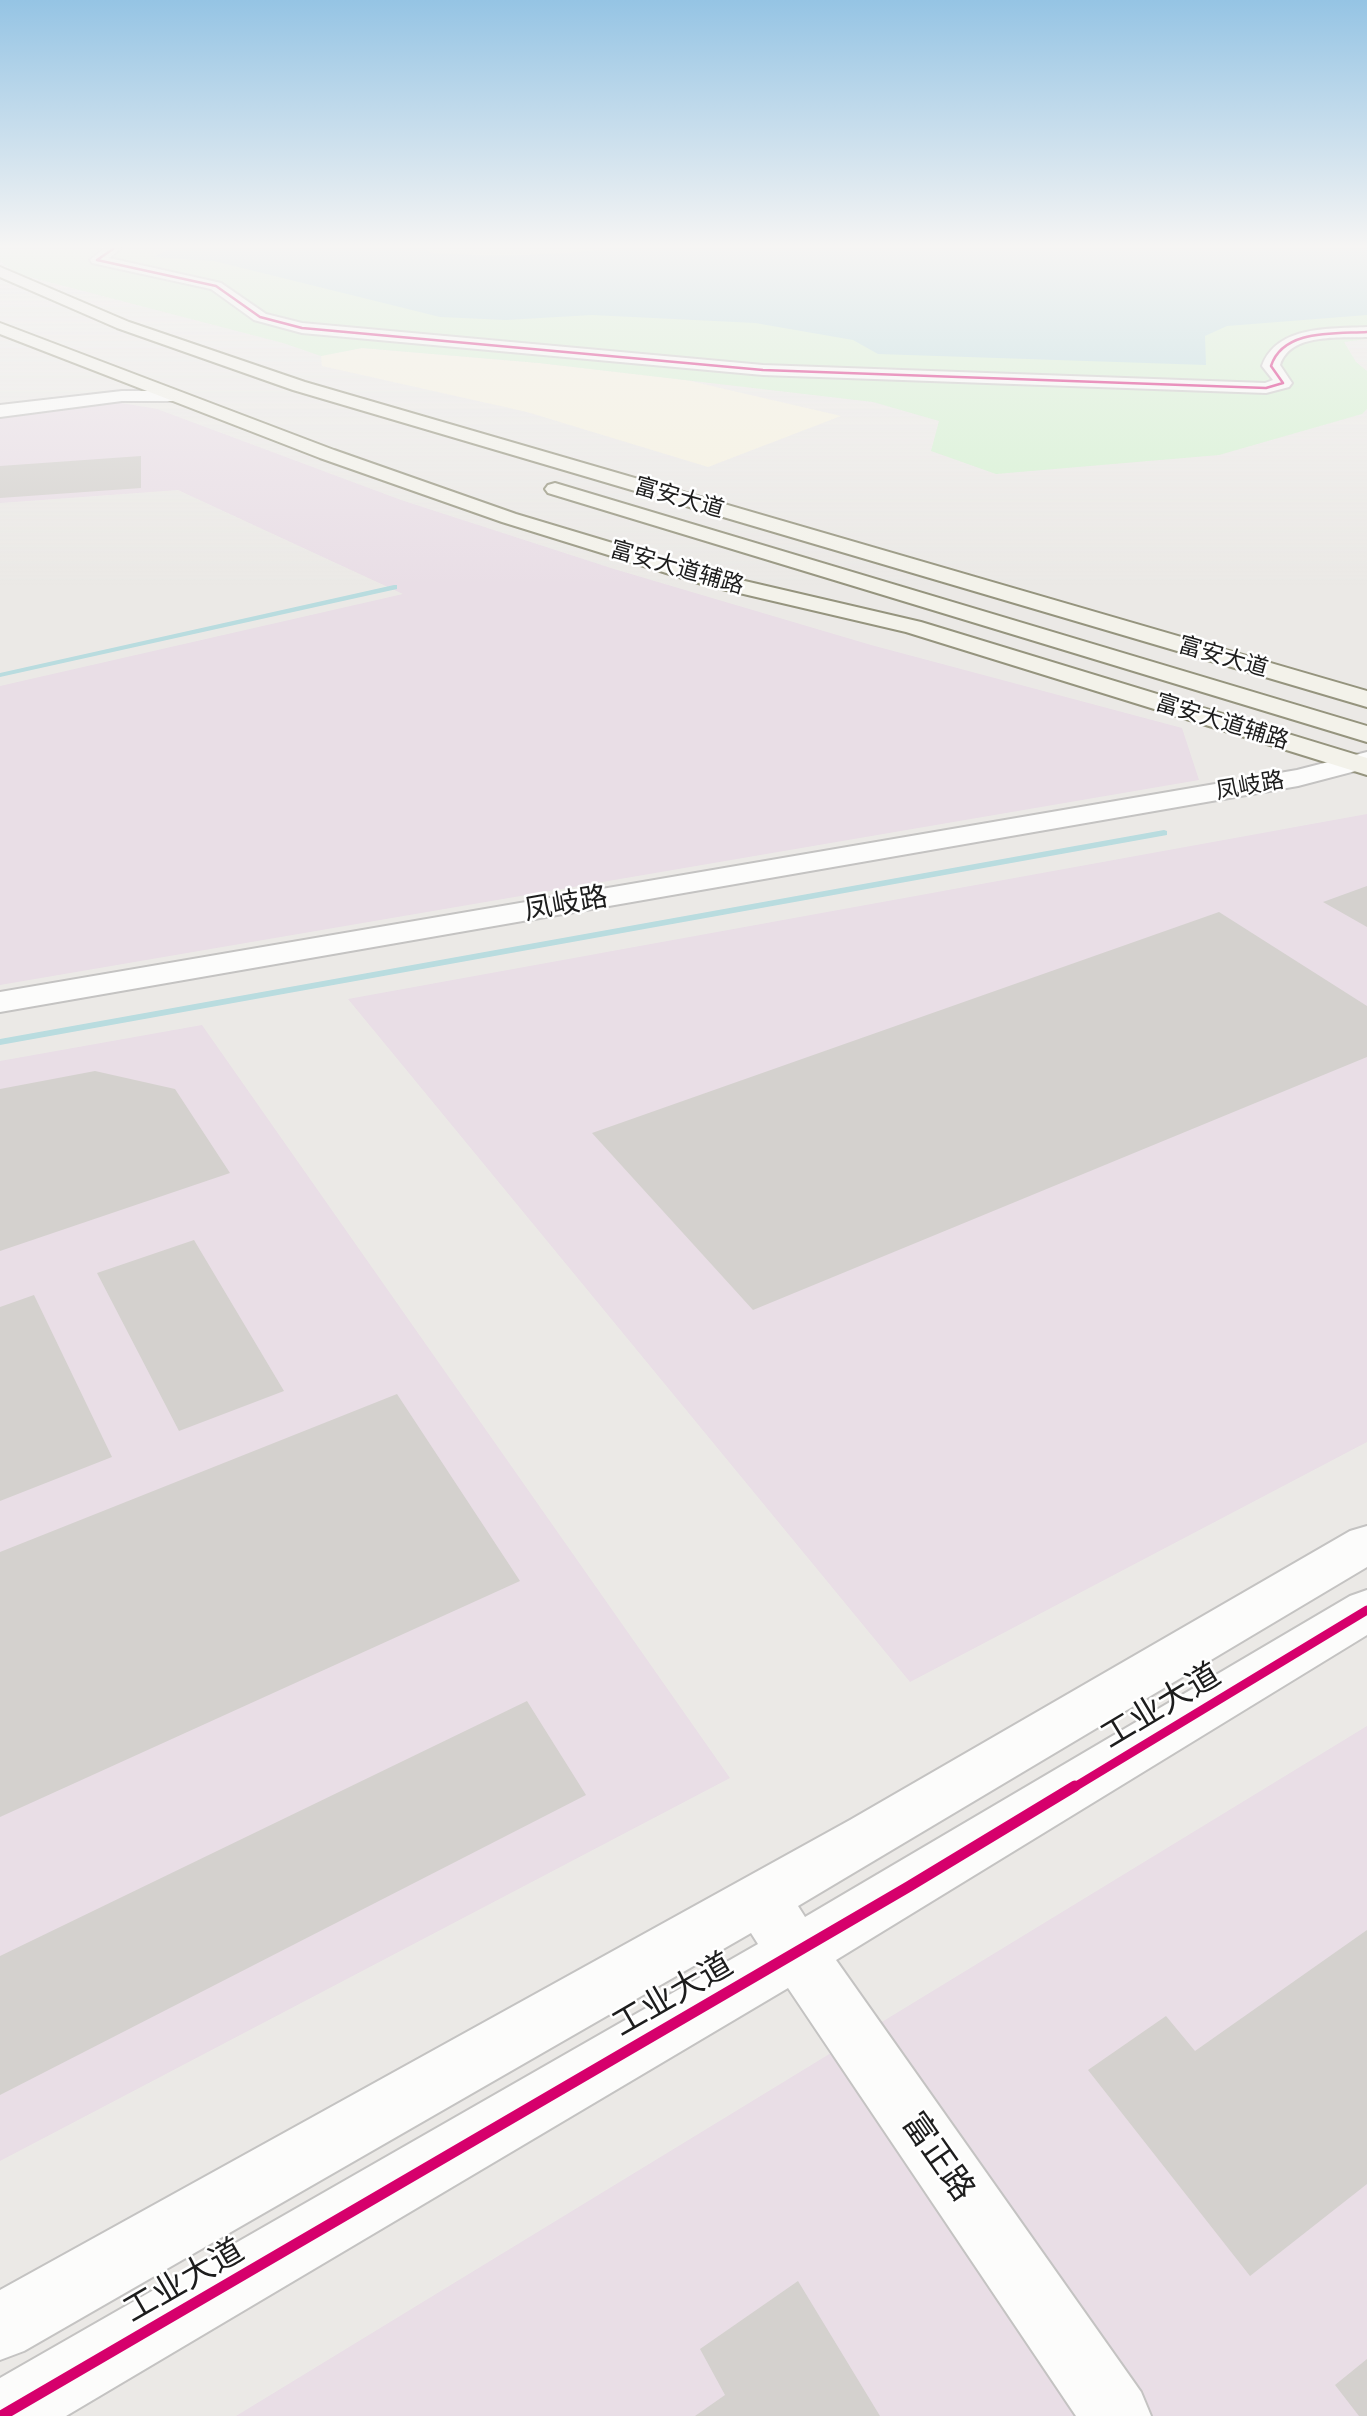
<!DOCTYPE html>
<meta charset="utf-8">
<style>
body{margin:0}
canvas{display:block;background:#ebe9e6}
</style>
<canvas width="1367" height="2416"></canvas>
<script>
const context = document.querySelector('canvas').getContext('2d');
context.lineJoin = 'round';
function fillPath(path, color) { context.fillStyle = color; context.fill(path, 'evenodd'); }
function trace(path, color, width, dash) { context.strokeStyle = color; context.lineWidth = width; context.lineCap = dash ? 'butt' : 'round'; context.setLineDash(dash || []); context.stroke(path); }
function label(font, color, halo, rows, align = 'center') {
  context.font = font + ' "Alegreya Sans","Noto Sans SC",sans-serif'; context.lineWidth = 5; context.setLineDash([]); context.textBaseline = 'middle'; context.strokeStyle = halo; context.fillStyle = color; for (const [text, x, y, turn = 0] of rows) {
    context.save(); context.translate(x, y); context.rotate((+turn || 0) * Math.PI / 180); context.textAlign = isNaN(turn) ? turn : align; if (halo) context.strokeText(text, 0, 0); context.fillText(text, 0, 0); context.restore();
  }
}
fillPath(new Path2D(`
 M103,400L157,409L401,500L614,569L871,645L1182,728L1199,780L0,985V686L403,594L178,490L0,503V415Z
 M1367,814V1442L910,1682L348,999Z
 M202,1025L730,1778L0,2161V1061Z
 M1367,1726V2416H236Z`), '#e9dee6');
fillPath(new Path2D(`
 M361,348L539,363L686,380L841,416L708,467L527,412L322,366L321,356Z`), '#f6f2e0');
fillPath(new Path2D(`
 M0,249H1367V339L1344,342L1356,362L1367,371V409L1362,414L1219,455L996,474L931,451L939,421L873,402L539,363L362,348L321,356L283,343L18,274L0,261Z`), '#d4f2d1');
fillPath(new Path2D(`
 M170,249H426L432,253C492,257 549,256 609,249H1367V315L1227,326L1205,336L1206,365L878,354L853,340L755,323L592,315L506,320L440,317L214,261L153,257Z`), '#b9dcdf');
fillPath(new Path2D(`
 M394,585H397V589L0,677V673Z
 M1164,830L1167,831V835L0,1045V1039Z`), '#b9dcdf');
fillPath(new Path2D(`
 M141,456V488L0,498V466Z
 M1367,886V927L1323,902Z
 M1219,912L1367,1006V1057L753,1310L592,1133Z
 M95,1071L175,1089L230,1173L0,1251V1089Z
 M194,1240L284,1391L179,1431L97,1273Z
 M34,1295L112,1457L0,1501V1307Z
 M397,1394L520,1581L0,1817V1552Z
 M527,1701L586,1795L0,2095V1956Z
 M1367,1930V2184L1250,2276L1088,2070L1166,2016L1195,2051Z
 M798,2281L880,2416H695L725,2395L700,2349Z
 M1367,2359V2416H1359L1335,2385Z`), '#d4d1ce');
const minor = new Path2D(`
 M104,249H120L109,258L221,283L266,314L302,323L763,365L1265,383L1273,380L1262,366C1277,325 1330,329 1367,327V337C1339,338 1290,333 1280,365L1292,383L1289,387L1266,393L763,375L302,333L254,320L211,289L92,263L90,260Z
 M122,391H176L185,396L176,401H122L0,417V405Z`);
const tertiary = new Path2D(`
 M1367,752V768L1298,786L0,1012V992L1297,770Z
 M1367,1526V1567L798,1906L805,1917L1350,1596L1367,1590V1635L836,1960L1141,2392L1151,2416H1076L788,1988L66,2416H0V2378L758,1944L751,1933L24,2351L0,2360V2290L850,1820L1350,1531Z`);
const secondary = new Path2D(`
 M0,267L129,322L305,382L1367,691V707L293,390L117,328L0,277Z
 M0,323L334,450L516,514L719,575L921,622L1367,758V775L906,632L705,585L502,522L320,458L0,334Z
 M555,483L1367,726V742L548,493L545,489L548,485Z`);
trace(minor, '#c4c3c2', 4);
trace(tertiary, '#c4c3c2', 4);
trace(secondary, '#95947e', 4);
fillPath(minor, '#fcfcfb');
fillPath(tertiary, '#fcfcfb');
fillPath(secondary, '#f3f2ea');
trace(new Path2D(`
 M113,249L97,260L216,286L260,317L302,328L763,370L1266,388L1283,383L1271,366C1283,329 1334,334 1367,332`), '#d6006c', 2.5);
trace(new Path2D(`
 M1073,1788L1367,1610`), '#d6006c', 9);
trace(new Path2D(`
 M1,2416L908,1887L1075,1786`), '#d6006c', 11);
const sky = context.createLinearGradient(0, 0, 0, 587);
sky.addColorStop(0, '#95c4e4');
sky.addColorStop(0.42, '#f6f5f4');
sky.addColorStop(1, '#f6f5f400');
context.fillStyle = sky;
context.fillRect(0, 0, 1367, 587);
label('23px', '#1d1d1d', '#fff', [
 ["富安大道",679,498,16],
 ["富安大道辅路",677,568,16],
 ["富安大道",1223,657,16],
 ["富安大道辅路",1222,722,17],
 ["凤岐路",1250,786,-10]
]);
label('28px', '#1d1d1d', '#fff', [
 ["凤岐路",566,904,-10]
]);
label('33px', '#1d1d1d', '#fff', [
 ["工业大道",1161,1706,-31],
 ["工业大道",673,1995,-30],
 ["富正路",938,2157,55],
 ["工业大道",184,2281,-30]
]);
</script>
